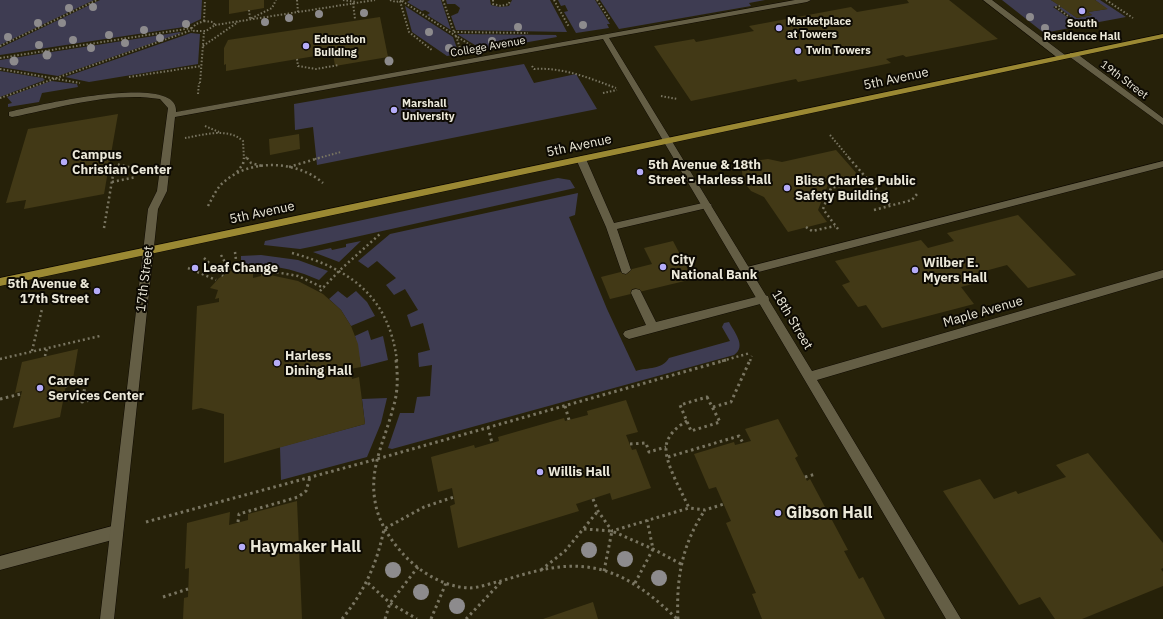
<!DOCTYPE html>
<style>
body{margin:0}
canvas{display:block;background:#262109}
</style>
<canvas width="1163" height="619"></canvas>
<script>
const context = document.querySelector('canvas').getContext('2d');
context.lineJoin = 'round';
function fillPath(path, color) { context.fillStyle = color; context.fill(path, 'evenodd'); }
function trace(path, color, width, dash) { context.strokeStyle = color; context.lineWidth = width; context.lineCap = dash ? 'butt' : 'round'; context.setLineDash(dash || []); context.stroke(path); }
function label(font, color, halo, rows, align = 'center') {
  context.font = font + ' "IBM Plex Sans",sans-serif'; context.lineWidth = 4; context.setLineDash([]); context.textBaseline = 'middle'; context.strokeStyle = halo; context.fillStyle = color; for (const [text, x, y, turn = 0] of rows) {
    context.save(); context.translate(x, y); context.rotate((+turn || 0) * Math.PI / 180); context.textAlign = isNaN(turn) ? turn : align; if (halo) context.strokeText(text, 0, 0); context.fillText(text, 0, 0); context.restore();
  }
}
fillPath(new Path2D(`
 M0,0H94L0,45Z
 M100,0H202L201,19L184,27L0,55V48Z
 M410,0H441L451,30L427,15L430,13L425,10L422,11L407,2Z
 M446,0H490L491,5L500,7L509,6L512,0H550L567,32L456,30L451,16L458,13L460,8L455,4H447Z
 M558,0H595L610,24H607L609,28L576,33L564,12L568,11L565,5L561,6Z
 M600,0H765L749,3L751,6L619,29Z
 M1002,0H1051L1059,5L1053,7L1080,26L1044,33Z
 M1095,0H1100L1126,17L1083,25L1059,8L1062,7L1077,18L1092,15L1088,12L1107,9Z
 M405,6L453,37L459,54L447,56L412,32Z
 M180,32L181,33L58,76L0,67V60Z
 M191,33L200,34L198,64L89,82L65,77Z
 M457,34L556,35L557,37L483,50Z
 M524,64L534,83L576,74L597,109L317,165L313,127L295,130L294,104Z
 M0,71L43,78L45,80L0,97Z
 M51,81L77,84L78,87L42,93L39,102L8,107V104L12,103L7,97Z
 M558,178L570,180L575,188L315,246L300,249L264,245L265,241Z
 M578,193L575,215L569,217L607,309L636,371C648,367 662,370 669,358L730,341L722,327L724,323L729,322C734,332 747,346 734,355L392,449L388,448L400,413H414L417,397L430,396L432,365L419,367L418,353L430,350L423,323L411,327L407,315L418,310L405,289L394,295L386,285L396,278L377,261L368,268L358,261L390,234Z
 M361,241L339,262L313,252L331,248L332,250L346,247V244Z
 M261,255L298,260L328,271L319,280C294,269 269,263 241,267V256Z
 M338,291L347,298L356,291L367,302L375,316L351,326L341,310L329,299Z
 M368,330L371,340L383,336L388,360L361,367L355,336Z
 M387,398L381,423L367,457L281,480L280,447L365,424L362,399Z`), '#3e3c52');
fillPath(new Path2D(`
 M229,0H264V8L229,14Z
 M907,0H949L998,39L906,57L903,55L886,59L891,63L798,82L796,79L691,101L654,46L694,39L696,42L754,31L749,26L851,7L857,12L909,3Z
 M1051,0H1095L1108,9L1088,12L1092,15L1077,18Z
 M380,17L388,57L335,66L333,53L226,71V64L224,65V48L228,40Z
 M118,114L104,194L24,209L26,200L6,203L28,129Z
 M299,134L300,149L270,155L269,139Z
 M836,150L858,175L829,182L818,210L827,222L788,232L764,197L751,191L743,181L742,171L749,163L754,161L768,159L782,162Z
 M1018,215L1076,275L1028,288L1007,265L970,275L976,283L961,287L974,304L882,328L866,305L858,307L842,285L850,282L835,261L921,240L928,248L954,241L947,233Z
 M673,241L693,279L610,299L601,277L652,264L644,248Z
 M253,265L250,272L253,273V278L261,276V273L298,281L323,294L341,310L351,326L358,344L361,367L350,369L352,379L359,377L365,424L224,463V414L201,408L192,410L197,306L219,302V298L215,299L218,290L210,288L219,278L234,269Z
 M78,349L73,379L67,380L60,417L13,428L22,391L15,393L22,362Z
 M626,400L638,432L626,435L632,450L636,449L651,488L612,500L610,493L576,504L579,511L458,548L450,506L455,504L452,488L438,492L431,457L474,445L475,448L499,441L498,437L564,418L565,421L588,415L587,411Z
 M778,419L798,456L795,458L807,481L810,479L848,550L844,551L859,579L863,577L885,619H762L752,594L756,593L726,523L731,521L716,487L709,489L694,454L734,442L735,445L751,441L745,429Z
 M1088,453L1163,543V568L1161,569L1163,572V586L1082,619H1055L1040,597L1019,605L943,491L980,479L994,499L1016,491L1018,494L1066,477L1056,465Z
 M297,501L302,619H183L184,598L188,597L189,568L185,569L187,523L230,512L229,525L248,520V514Z
 M593,602L598,619H543Z`), '#423916');
const service = new Path2D(`
 M581,156L586,159L614,223L707,202L712,205L707,208L617,229L631,270L626,274L622,273L606,227L576,159Z
 M1163,161V167L747,275L742,271L747,267Z
 M636,289L640,290L656,322L764,295L768,296L769,299L768,302L764,303L629,339L625,337L623,334L625,331L646,325L631,293L632,290Z
 M116,525L121,527L123,532L121,537L116,539L0,570V556Z`);
const minor = new Path2D(`
 M795,0H811L807,2L609,38L812,371L1163,270V278L817,380L961,619H946L603,39L175,117L167,191L158,209L114,619H100L148,209L157,191L168,108L160,99C112,91 59,108 12,117L9,116V112C30,107 180,71 176,112Z
 M983,0H992L1065,55V59H1059Z
 M1070,53H1076L1163,118V125L1070,57Z`);
const primary = new Path2D(`
 M1163,34V38L0,286V278Z`);
trace(service, '#0f0a00', 1);
trace(minor, '#0f0a00', 1);
trace(primary, '#0f0a00', 1);
trace(new Path2D(`
 M297,0L298,12
 M343,0L356,2
 M390,0L396,2L404,0
 M443,0L454,32
 M493,0V4L501,6L509,4L510,0
 M554,0L569,27
 M597,0L610,20
 M1106,0L1133,18
 M400,1L409,32L433,51
 M402,1L470,45
 M353,3L355,19
 M1060,6L1056,7L1084,28
 M249,10L250,19L272,8L276,0
 M204,21L205,0
 M204,21L213,22L215,25L206,31H194L192,28L196,24Z
 M215,25L375,0
 M454,32L528,33
 M456,36L460,48
 M0,46L97,0
 M203,46L238,22
 M0,58L192,28
 M297,59L298,66L316,69L339,65
 M532,66L534,69C563,67 589,78 616,88
 M0,69L80,83
 M129,77L201,66
 M200,83L204,32
 M603,93L617,90
 M198,94L199,83
 M661,96L677,99
 M0,98L192,30
 M205,126L219,132
 M830,135L850,159
 M185,138C203,135 228,127 243,141L244,159
 M246,157L247,159
 M315,159L341,152`), '#797561', 2, [1.5, 2]);
trace(new Path2D(`
 M247,158L251,163L262,166
 M849,158L891,206
 M115,167L116,164L137,169
 M289,167L319,158
 M237,172L243,164L244,158
 M840,180L844,184
 M112,182L136,177
 M208,206C213,197 217,187 225,181C252,158 298,161 323,183
 M874,210L912,200L917,194
 M806,227L812,231L835,226
 M104,228L114,169
 M838,229L823,209L831,188L868,179
 M235,252L237,268
 M292,253C351,269 389,297 397,361
 M221,255L230,271
 M204,258L223,276
 M188,268L216,280
 M252,268L298,276L324,288
 M320,291L340,270L380,234
 M32,351L42,309
 M45,356L47,348
 M0,359L100,336
 M722,361L750,353
 M750,361L752,356`), '#797561', 2.5, [2, 3]);
trace(new Path2D(`
 M396,360C398,376 398,393 393,408C385,440 369,467 375,501C378,522 391,541 405,556C421,573 445,587 469,588C479,588 491,583 501,581C531,572 562,562 593,568C627,574 653,596 677,619
 M65,386L86,381L82,402L90,400
 M707,397L720,422L691,431L680,405Z
 M0,399L21,394
 M565,406L569,420
 M713,407L731,402L750,360
 M687,421C678,426 667,435 666,447C665,464 682,492 689,508
 M488,427L492,443
 M630,444L646,443L649,452L666,447
 M668,457L739,436L743,443
 M805,477L816,474
 M593,499L598,511L612,531L689,508L705,510L724,504
 M146,522L377,459L726,360
 M238,522L239,514L298,497L306,491L310,477
 M584,529L612,531L653,549L681,564
 M541,570L565,551L598,511
 M604,571L612,531
 M368,583L390,603L417,619
 M635,583L653,549L647,520
 M163,597L188,589
 M342,619C364,592 377,564 384,529L424,507L454,497
 M385,619L390,603L418,567
 M431,619L446,583
 M466,619L501,582
 M678,619C676,579 682,544 705,510`), '#797561', 3, [2.5, 3.5]);
fillPath(service, '#645e45');
fillPath(minor, '#645e45');
fillPath(primary, '#9b8933');
context.fillStyle = '#8d8b8d';
for (const [x, y, r] of [
 [93,7,4],
 [69,8,4],
 [364,13,4],
 [319,14,4],
 [1030,17,4],
 [289,18,4],
 [265,22,4],
 [38,23,4],
 [62,23,4],
 [186,24,4],
 [1070,24,4],
 [583,25,4],
 [518,27,4],
 [1045,28,4],
 [144,30,4],
 [429,32,4],
 [109,35,4],
 [8,37,4],
 [160,38,4],
 [73,40,4],
 [492,41,4],
 [125,43,4],
 [39,45,4],
 [91,48,4],
 [449,48,4],
 [47,55,4.5],
 [14,61,4.5],
 [389,61,4.5],
 [589,550,8],
 [625,559,8],
 [393,570,8],
 [659,578,8],
 [421,592,8],
 [457,606,8]
]) { context.beginPath(); context.arc(x, y, r, 0, 2 * Math.PI); context.fill(); }
for (const [x, y, r, color] of [
 [1082,11,4,"#b5acf8"],
 [779,28,4,"#b5acf8"],
 [306,46,4,"#b5acf8"],
 [798,51,4,"#b5acf8"],
 [394,110,4,"#b5acf8"],
 [64,162,4,"#b5acf8"],
 [640,172,4,"#b5acf8"],
 [787,188,4,"#b5acf8"],
 [663,267,4,"#b5acf8"],
 [195,268,4,"#b5acf8"],
 [915,270,4,"#b5acf8"],
 [97,291,4,"#b5acf8"],
 [277,363,4,"#b5acf8"],
 [40,388,4,"#b5acf8"],
 [540,472,4,"#b5acf8"],
 [778,513,4,"#b5acf8"],
 [242,547,4,"#b5acf8"]
]) { const dot = new Path2D(); dot.arc(x, y, r, 0, 2 * Math.PI); context.fillStyle = color; context.fill(dot); trace(dot, '#0d0a03', 1.5); }
label('bold 11px', '#ebe8d9', '#0d0a03', [
 ["Marketplace",787,22],
 ["at Towers",787,35],
 ["South",1082,24,"center"],
 ["Residence Hall",1082,37,"center"],
 ["Education",314,40],
 ["Building",314,53],
 ["Twin Towers",806,51],
 ["Marshall",402,104],
 ["University",402,117]
], 'left');
label('11px', '#ebe8d9', '#0d0a03', [
 ["College Avenue",488,47,-10],
 ["19th Street",1124,80,37]
]);
label('13px', '#ebe8d9', '#0d0a03', [
 ["5th Avenue",896,79,-12],
 ["5th Avenue",579,146,-12],
 ["5th Avenue",262,213,-12],
 ["17th Street",145,279,-83],
 ["Maple Avenue",983,312,-16],
 ["18th Street",792,320,59]
]);
label('bold 13px', '#ebe8d9', '#0d0a03', [
 ["Campus",72,155],
 ["Christian Center",72,170],
 ["5th Avenue & 18th",648,165],
 ["Street - Harless Hall",648,180],
 ["Bliss Charles Public",795,181],
 ["Safety Building",795,196],
 ["City",671,260],
 ["National Bank",671,275],
 ["Wilber E.",923,263],
 ["Myers Hall",923,278],
 ["Leaf Change",203,268],
 ["5th Avenue &",89,284,"right"],
 ["17th Street",89,299,"right"],
 ["Harless",285,356],
 ["Dining Hall",285,371],
 ["Career",48,381],
 ["Services Center",48,396],
 ["Willis Hall",548,472]
], 'left');
label('bold 16px', '#ebe8d9', '#0d0a03', [
 ["Gibson Hall",786,513],
 ["Haymaker Hall",250,547]
], 'left');
</script>
